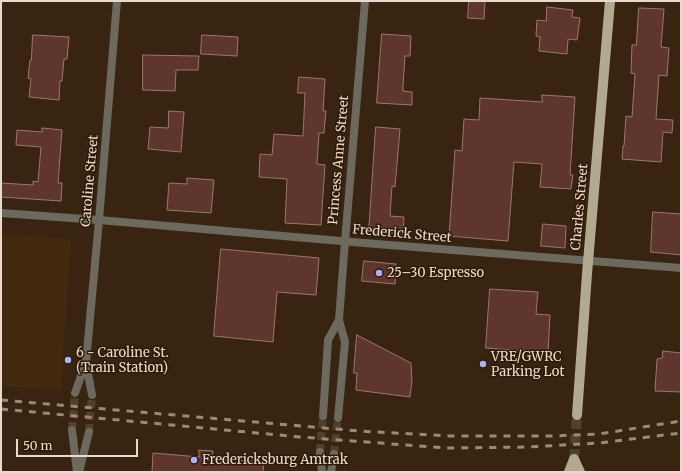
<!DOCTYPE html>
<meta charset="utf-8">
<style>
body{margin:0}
#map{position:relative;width:682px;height:473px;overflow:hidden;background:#382410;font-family:Merriweather,serif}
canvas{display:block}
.frame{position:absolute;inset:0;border:2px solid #e8dace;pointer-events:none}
.scale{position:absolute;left:16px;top:439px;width:122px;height:18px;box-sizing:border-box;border:2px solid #e8dace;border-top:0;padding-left:5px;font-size:12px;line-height:14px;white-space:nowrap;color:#e8dace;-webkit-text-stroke:3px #2e1a06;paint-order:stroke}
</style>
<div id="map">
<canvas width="682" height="473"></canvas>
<div class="frame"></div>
<div class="scale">50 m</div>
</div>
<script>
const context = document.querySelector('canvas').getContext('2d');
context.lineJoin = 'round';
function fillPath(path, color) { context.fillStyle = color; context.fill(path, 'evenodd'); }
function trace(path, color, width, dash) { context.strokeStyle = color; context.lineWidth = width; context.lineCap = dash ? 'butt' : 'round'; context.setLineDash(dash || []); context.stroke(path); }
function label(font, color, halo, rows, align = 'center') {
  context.font = font + ' Merriweather,serif'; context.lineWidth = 3; context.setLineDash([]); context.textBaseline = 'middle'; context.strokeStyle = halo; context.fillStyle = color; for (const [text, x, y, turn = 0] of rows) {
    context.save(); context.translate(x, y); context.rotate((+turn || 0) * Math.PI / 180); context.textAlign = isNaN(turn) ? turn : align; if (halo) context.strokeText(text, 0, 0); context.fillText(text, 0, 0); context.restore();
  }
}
fillPath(new Path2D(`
 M1,234L71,239L61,390L1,386Z`), '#43290f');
const building = new Path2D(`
 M469,1H485L484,19L468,18Z
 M547,7L573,10L572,17L580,18L577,40L568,39L567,54L539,51L540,37L536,36L537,20L546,21Z
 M639,8L664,9L661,47L669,48L667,76L659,75L656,119L673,120L672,133L663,132L661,162L622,159L623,146H624L626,116L632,117L635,74L631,73L632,45H636Z
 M382,34L411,36L410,56H405L403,86V91L412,92V105L377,103Z
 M33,35L69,37L67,59H64L62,81H60L59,100L29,97L31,79L28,78L30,60H31Z
 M202,35L238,37L237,56L201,54Z
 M143,55L199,56L198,70H176L175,91L143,90Z
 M299,77L325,79L323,111H326L324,133H319L317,164L325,165L321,225L285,223L287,179L259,177L260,154L272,155L274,134L303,136L305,93H298Z
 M542,95L575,97L570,175H573L571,189L540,187L542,164L514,162L508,241L449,236L455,150L462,151L464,119L479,120L480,98L542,102Z
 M169,111L184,112L181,152L148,149L150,127L168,128Z
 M376,127L400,129L395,187L392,186L390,216L404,217L403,234L369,232Z
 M42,128L62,130L58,183H62L61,201L1,197V183L33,185V181L38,182L41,147L16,145L17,130L42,132Z
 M187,178L214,180L211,213L167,210L169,183L187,184Z
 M653,212L681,214V255L651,252Z
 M543,224L566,226L565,248L541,246Z
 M221,249L319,258L316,295L277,292L273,342L214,336Z
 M364,261L396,264L395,284L362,281Z
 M490,289L538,292L536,314L550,315L548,353L486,348Z
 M357,335L411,363L412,381L410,397L356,390L357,373H354Z
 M663,351L681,353V392L655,391L657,359L662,358Z
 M199,450L213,451L212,458L264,462L263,472H152L153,453L199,457Z`);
fillPath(building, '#5e362d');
trace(building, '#9a786f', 1);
trace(new Path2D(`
 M72,430L75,393
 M89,432L92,395
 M320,452L323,416
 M334,454L338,418`), '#523f2c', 8, [8, 4]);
trace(new Path2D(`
 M574,459L577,415`), '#523f2c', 10, [10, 5]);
trace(new Path2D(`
 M1,213L99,220L364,243L681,268`), '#6d695d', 8);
trace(new Path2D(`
 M86,363L92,395
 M75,393L86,362L99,220L117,1
 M323,416L328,340L339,320
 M338,418L345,342L339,320L344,254L365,1
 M72,430L77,472
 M320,452L322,472
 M79,472L89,432
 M331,472L334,454`), '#6d695d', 8);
trace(new Path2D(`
 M577,415L587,274L610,1
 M574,459L580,472
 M569,472L574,459`), '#b2aa8f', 10);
trace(new Path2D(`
 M1,400L359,431L450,436H551L599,434L681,421
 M1,409L300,437L446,448L528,447L599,443L681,433`), '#9b8a7a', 3, [7, 7]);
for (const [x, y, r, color] of [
 [379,273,4,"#a7b1fc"],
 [68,360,4,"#a7b1fc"],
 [483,364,4,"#a7b1fc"],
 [194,460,4,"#a7b1fc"]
]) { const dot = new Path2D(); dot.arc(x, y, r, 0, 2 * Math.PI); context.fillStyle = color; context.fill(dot); trace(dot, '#2e1a06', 1.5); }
label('13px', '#e8dace', '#2e1a06', [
 ["Princess Anne Street",339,160,-85],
 ["Caroline Street",90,181,-85],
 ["Charles Street",580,207,-85],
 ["Frederick Street",402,234,5]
]);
label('13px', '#e8dace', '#2e1a06', [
 ["25–30 Espresso",387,273],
 ["6 - Caroline St.",76,353],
 ["(Train Station)",76,368],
 ["VRE/GWRC",491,357],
 ["Parking Lot",491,372],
 ["Fredericksburg Amtrak",202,460]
], 'left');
</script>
